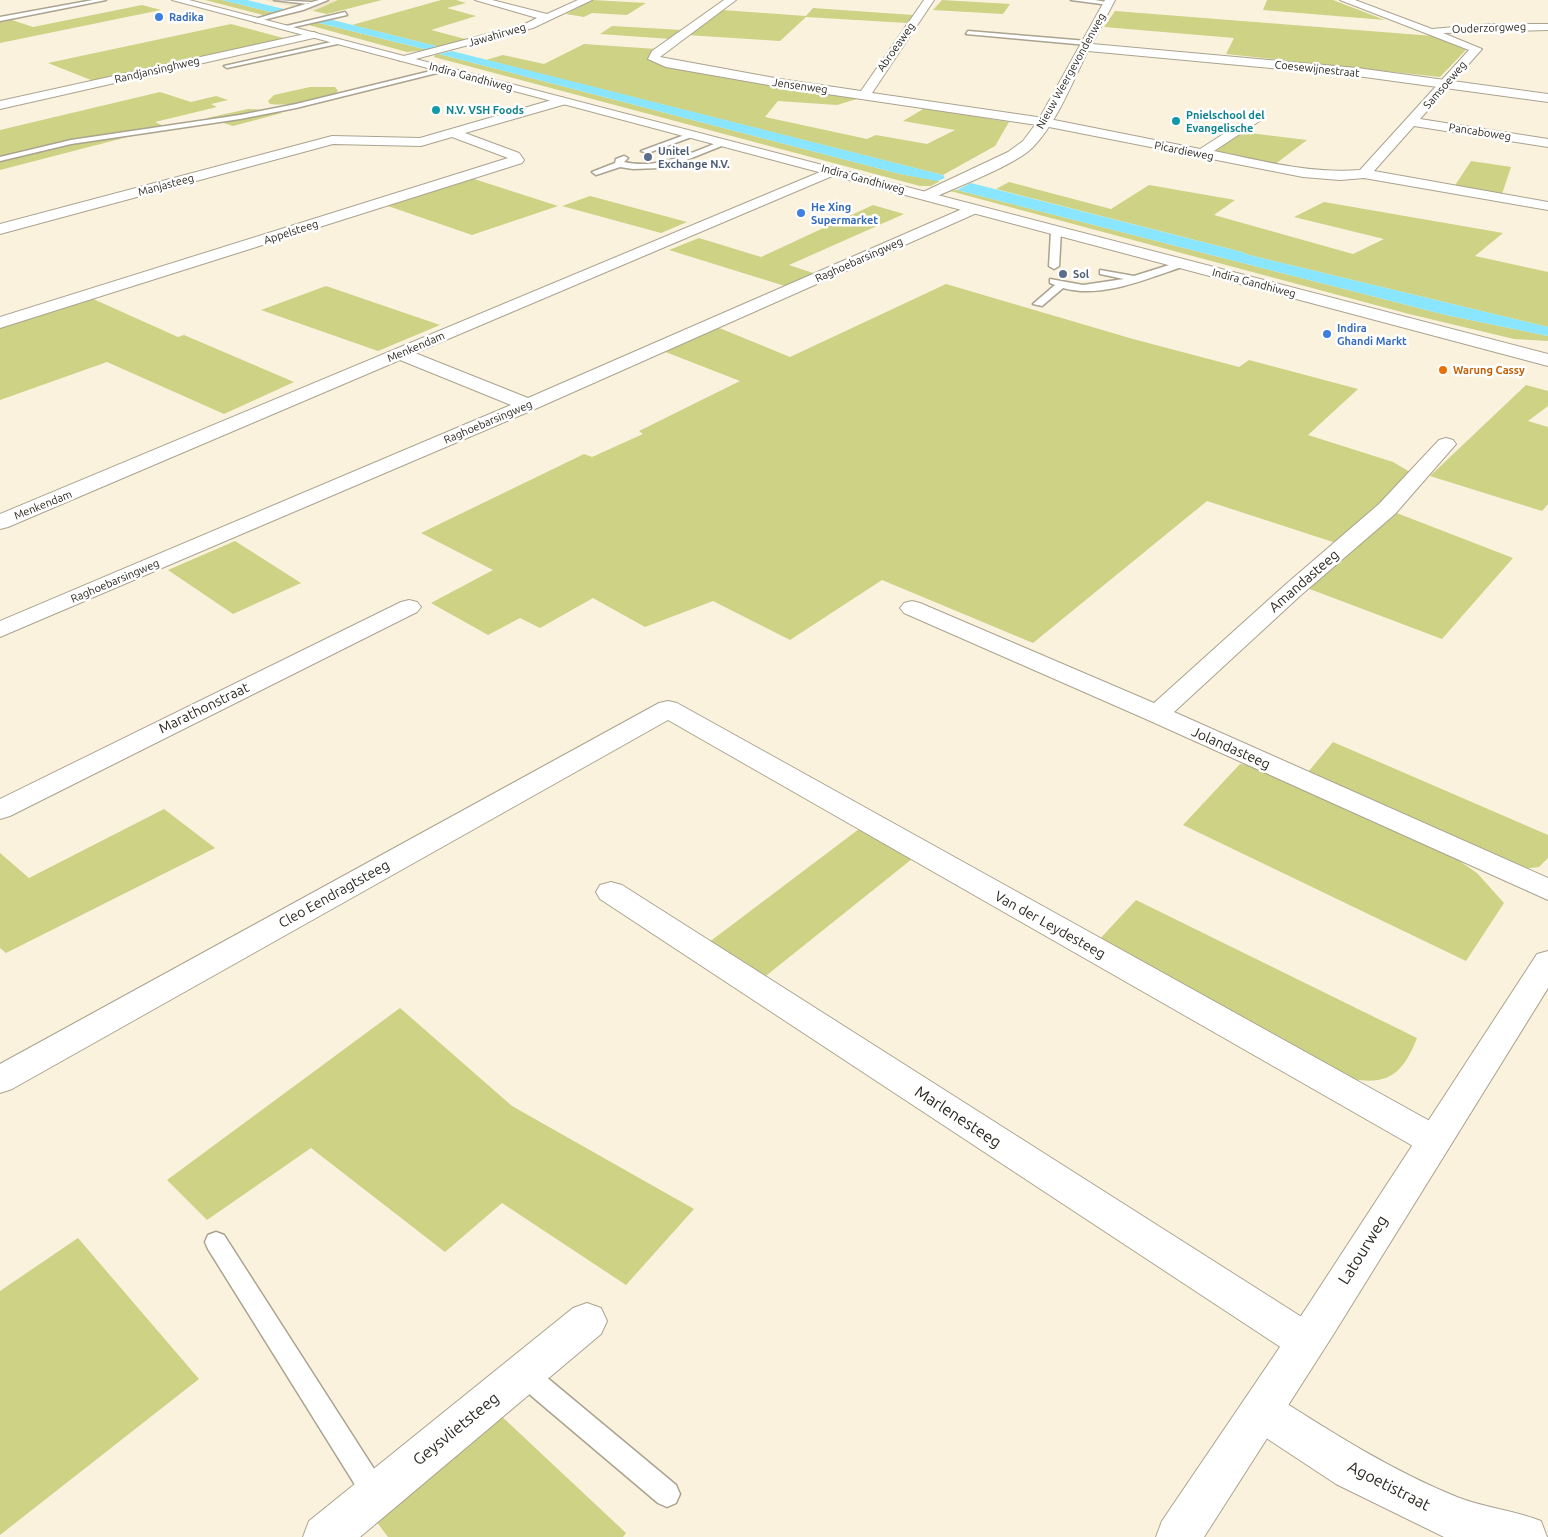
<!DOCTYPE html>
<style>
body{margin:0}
canvas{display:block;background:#faf2dd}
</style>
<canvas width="1548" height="1537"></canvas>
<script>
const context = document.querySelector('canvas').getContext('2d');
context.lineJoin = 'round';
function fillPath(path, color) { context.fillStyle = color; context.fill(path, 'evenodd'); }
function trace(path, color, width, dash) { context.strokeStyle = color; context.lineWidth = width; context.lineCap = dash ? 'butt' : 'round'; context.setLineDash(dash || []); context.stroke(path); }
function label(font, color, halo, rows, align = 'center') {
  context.font = font + ' Ubuntu,sans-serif'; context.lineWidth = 5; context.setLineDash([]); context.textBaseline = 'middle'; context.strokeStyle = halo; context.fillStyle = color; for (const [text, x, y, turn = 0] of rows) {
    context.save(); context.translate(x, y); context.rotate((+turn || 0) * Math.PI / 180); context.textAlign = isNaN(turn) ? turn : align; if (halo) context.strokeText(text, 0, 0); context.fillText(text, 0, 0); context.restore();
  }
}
fillPath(new Path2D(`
 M263,0H338L313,11Z`), '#f2e7cc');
fillPath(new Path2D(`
 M205,0H222L275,13L263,15Z
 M338,0H382L327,14L313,11Z
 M441,0H456L466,3L447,8L476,16L431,30L469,40L440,47L352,25Z
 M592,0L646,3L627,15L592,13L584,17L566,14Z
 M942,0L1010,4L1003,14L933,10Z
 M1267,0H1333L1385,20L1263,10Z
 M142,5L161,10L0,43V22L12,20L33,27Z
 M813,8L913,15L907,23L806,17L780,41L687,35L722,10L806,16Z
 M1115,11L1433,36L1466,50L1440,77L1226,54L1234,38L1104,27Z
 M315,22L428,50L407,52L305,24Z
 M231,24L287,39L96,82L48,63Z
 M612,26L682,30L671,39L600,34Z
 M584,44L656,49L648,58L653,62L857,99L837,105L778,101L765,117L867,139L876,135L927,144L955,130L903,121L925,108L1009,122L995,146L943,175L486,60L503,55L544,64Z
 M439,54L900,174L940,181L931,186H920L434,57L435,55Z
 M310,87H335L338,91C327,103 285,106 270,104L268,101L274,95Z
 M160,92L191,102L216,96L228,100L211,104L217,107L155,122L166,127L0,170V130Z
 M248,109L273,110L282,113L233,126L207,118Z
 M1241,132L1307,140L1270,168L1206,155Z
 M1471,161L1511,167L1501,197L1452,190Z
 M471,178L558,206L472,235L385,205Z
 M1009,182L1111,209L1149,185L1235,200L1214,215L1353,254L1384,239L1294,217L1324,202L1503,233L1475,256L1548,272V327L1249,255L1242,252L996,189Z
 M957,190L1446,315L1548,336V341L1514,339L1409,314L950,191Z
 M590,196L687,222L661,233L562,206Z
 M873,205L904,214L789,265L816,274L788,287L669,250L699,238L761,257Z
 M946,284L1133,339L1239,367L1249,360L1358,389L1308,435L1393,462L1410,472V477L1336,543L1207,501L1033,643L882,580L790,640L713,601L645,627L593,598L540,628L520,618L488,635L431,603L493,570L421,533L584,454L592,457L643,434L639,431L740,381L663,351L717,327L790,357Z
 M326,286L440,325L378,351L261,310Z
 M91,298L178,337L184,335L294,382L224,414L107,362L0,400V326Z
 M1526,385L1548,391V406L1528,421L1548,427V504L1542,511L1430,476Z
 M1394,512L1513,558L1442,639L1307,588Z
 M235,541L301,583L233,614L168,570Z
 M1333,742L1548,835V858L1539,867L1522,869L1308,772Z
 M1240,764L1254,766L1452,856L1477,873L1504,903L1466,961L1183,825Z
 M164,809L215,848L6,953L0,948V853L29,878Z
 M859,829L912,859L762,979L708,943Z
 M1136,900L1417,1038C1404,1071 1390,1086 1353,1079L1097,942Z
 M400,1008L512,1106L694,1209L626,1285L502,1203L445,1252L311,1148L207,1220L167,1180Z
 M78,1238L199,1379L0,1535V1291Z
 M497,1412L626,1533L623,1537H388L373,1517Z`), '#cdd285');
fillPath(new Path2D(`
 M222,0H247L288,10L275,13Z
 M329,19L440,47L428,50L315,22Z
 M452,51L943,175L945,178L937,181L900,174L439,54Z
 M971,183L1242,252L1249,255L1548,327V336L1446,315L957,190Z`), '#8ae5fe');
const lane = new Path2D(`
 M93,0H106L0,21V17Z
 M274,0L311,2L308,4Z
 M319,0H328L303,10L255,22L252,20Z
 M1071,0H1095L1112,3L1109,5Z
 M345,12L347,15L285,29L282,27Z
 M968,31L1087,41L1090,43L1087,45L966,34Z
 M340,40L342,43L227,68L224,66Z
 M443,68L445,71L296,108L240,119L71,144L0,161V157L71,140L240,115L296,104Z
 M690,133L697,135L648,153L641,151Z
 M722,141L729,143L689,159L660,168L633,169L620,167L596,175L592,172L615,163L616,159L624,156L628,158L624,162C658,170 690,153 722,141Z
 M1056,228L1061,231L1059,266L1054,269L1049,266L1051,231Z
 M1182,261L1185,262V266C1148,278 1103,299 1063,288L1042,306L1033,304L1055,285L1050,283V279L1083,285L1124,279L1100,274V270L1134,276Z
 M216,1232L224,1235L385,1486L389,1495L385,1504L376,1508L367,1504L208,1249L205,1242L208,1235Z
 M524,1363L533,1366L676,1485L680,1494L676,1503L667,1507L658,1503L515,1382L512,1374L515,1366Z`);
const street = new Path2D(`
 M475,0H492L547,14L578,0H592L533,28L408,61H400V57L525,24L537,18Z
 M724,0H736L660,57L780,79L861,91L924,0H934L872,93L1044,118L1200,149L1259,111L1265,115L1264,118L1214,151C1262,161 1311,174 1360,170L1469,50L1340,0H1355L1432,29L1489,24H1548V30L1443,33L1482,49L1420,119L1548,139V147L1414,126L1374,171L1548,202V210L1364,178L1340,180L1303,177L1044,126L780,87L666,67L648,59L652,51Z
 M314,32L320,35L318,37L0,109V101Z
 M562,97L568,101L566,104L465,133L519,153L524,160L522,163L0,328V317L508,158L452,137L421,146L333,144L0,234V224L332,136L420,138Z
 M832,167L837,168L839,171L837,174L415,353L528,398L969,206L974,205L981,209L979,212L535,409L0,637V621L511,405L400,360L8,527L0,529V514Z
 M1446,438L1453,440L1456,444L1395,514L1301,595L1174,712L1548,878V900L1148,720L904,613L900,608L904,603L912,601L920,603L1154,703L1285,585L1379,504L1439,440Z
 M409,600L417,602L421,607L417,612L10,816L0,819V799L401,602Z
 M668,701L677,703L1446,1130L1451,1140L1446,1150L1433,1154L1420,1150L668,720L12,1089L0,1093V1064L659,703Z
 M611,882L622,885L1319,1328L1325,1341L1319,1354L1305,1359L1291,1354L600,899L596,892L600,885Z
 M587,1303L601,1308L607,1321L601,1334L360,1537H303L309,1521L573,1308Z
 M1263,1392L1278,1398C1336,1435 1393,1471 1457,1497C1484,1508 1514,1510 1541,1521L1547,1537H1444L1336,1484L1248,1426L1242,1412L1248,1398Z`);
const secondary = new Path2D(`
 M1105,0H1115L1092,44L1357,68L1548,94V102L1357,76L1088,51C1072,82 1058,121 1033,147C1016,165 956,187 931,199H921L919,196L921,193L1008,152L1023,141L1038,121Z`);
const primary = new Path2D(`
 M172,0H189L1548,354V366Z
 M1548,951V988L1333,1335L1204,1537H1156L1162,1521L1305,1310L1537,954Z`);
trace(lane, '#aaa38f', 3);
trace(street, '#aaa38f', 2);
trace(secondary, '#aaa38f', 2);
trace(primary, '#aaa38f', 2);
fillPath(lane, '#fff');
fillPath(street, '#fff');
fillPath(secondary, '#fff');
fillPath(primary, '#fff');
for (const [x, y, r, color] of [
 [159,17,5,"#3f7fe0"],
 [436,110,5,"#0f9aa8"],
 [1176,121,5,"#0f9aa8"],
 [648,157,5,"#5c6f8a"],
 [801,213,5,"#3f7fe0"],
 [1063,274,5,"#5c6f8a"],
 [1327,334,5,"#3f7fe0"],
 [1443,370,5,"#e8710a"]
]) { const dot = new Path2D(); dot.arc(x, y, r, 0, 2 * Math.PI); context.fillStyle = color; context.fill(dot); trace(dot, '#fff', 2); }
label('bold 11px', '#366cbe', '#fff', [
 ["Radika",169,17],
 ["He Xing",811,207],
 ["Supermarket",811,220],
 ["Indira",1337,328],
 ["Ghandi Markt",1337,341]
], 'left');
label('11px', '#2b2820', '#fff', [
 ["Ouderzorgweg",1489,28,-2],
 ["Jawahirweg",497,35,-16],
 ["Abroeaweg",896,47,-55],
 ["Coesewijnestraat",1317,69,6],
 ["Randjansinghweg",157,70,-13],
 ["Nieuw Weergevondenweg",1071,71,-61],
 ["Indira Gandhiweg",471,77,15],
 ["Samsoeweg",1445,85,-49],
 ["Jensenweg",800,86,8],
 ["Pancaboweg",1480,132,9],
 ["Picardieweg",1184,151,11],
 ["Indira Gandhiweg",863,179,15],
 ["Manjasteeg",166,185,-15],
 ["Appelsteeg",291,232,-18],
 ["Raghoebarsingweg",859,260,-24],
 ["Indira Gandhiweg",1254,283,15],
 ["Menkendam",416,347,-23],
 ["Raghoebarsingweg",488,422,-23],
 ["Menkendam",43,505,-22],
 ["Raghoebarsingweg",115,581,-23]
]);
label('bold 11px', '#0d838f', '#fff', [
 ["N.V. VSH Foods",446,110],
 ["Pnielschool del",1186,115],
 ["Evangelische",1186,128]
], 'left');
label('bold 11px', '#4e5e75', '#fff', [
 ["Unitel",658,151],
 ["Exchange N.V.",658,164],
 ["Sol",1073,274]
], 'left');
label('bold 11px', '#c56008', '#fff', [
 ["Warung Cassy",1453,370]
], 'left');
label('14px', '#2b2820', '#fff', [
 ["Amandasteeg",1304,581,-41],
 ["Marathonstraat",204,708,-26],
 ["Jolandasteeg",1231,748,24],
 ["Cleo Eendragtsteeg",334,894,-29],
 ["Van der Leydesteeg",1050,925,29]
]);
label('16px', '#2b2820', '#fff', [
 ["Marlenesteeg",958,1117,33],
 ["Latourweg",1363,1250,-58],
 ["Geysvlietsteeg",456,1429,-39],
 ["Agoetistraat",1389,1486,27]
]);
</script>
